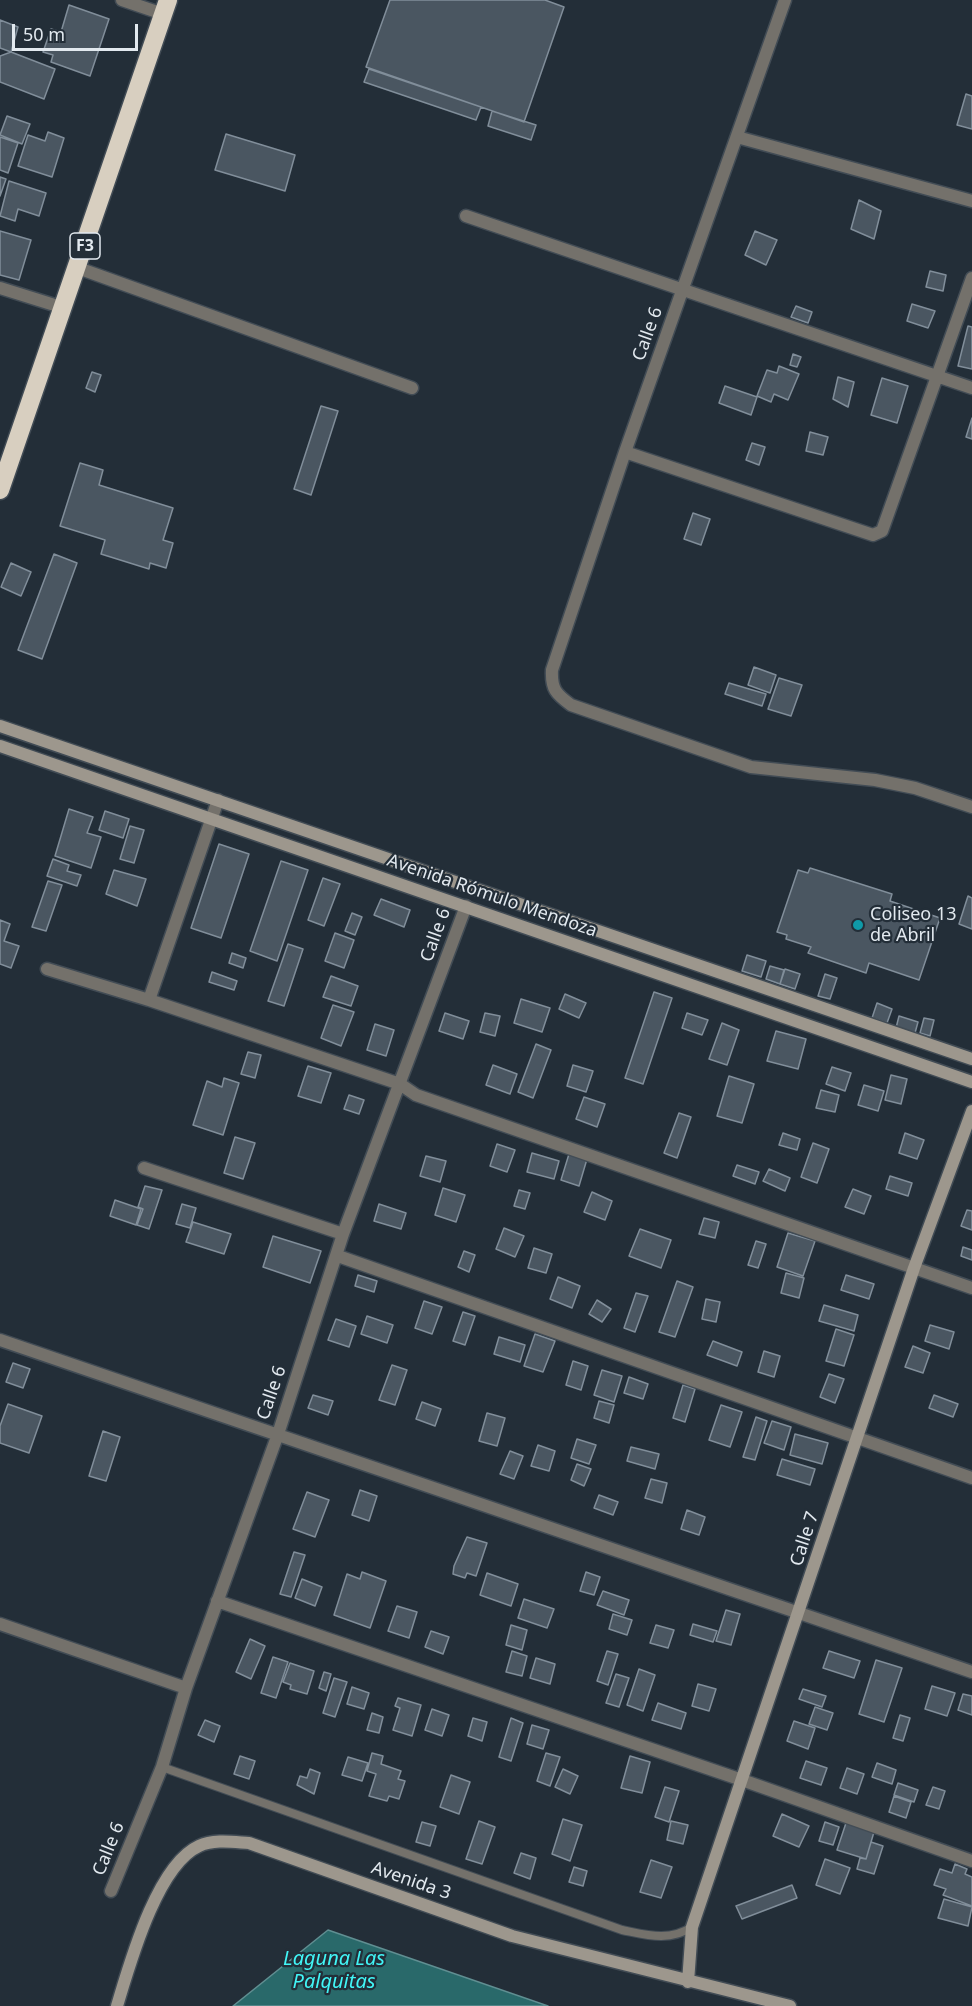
<!DOCTYPE html>
<meta charset="utf-8">
<style>
body{margin:0}
#map{position:relative;width:972px;height:2006px;overflow:hidden;background:#232e38;font-family:"Noto Sans",sans-serif}
canvas{display:block}
.scale{position:absolute;left:12px;top:24px;width:126px;height:27px;box-sizing:border-box;border:3px solid #e2e9ef;border-top:0;padding-left:8px;font-size:18px;line-height:21px;white-space:nowrap;color:#e2e9ef;-webkit-text-stroke:4px #232e38;paint-order:stroke}
</style>
<div id="map">
<canvas width="972" height="2006"></canvas>
<div class="scale">50 m</div>
</div>
<script>
const context = document.querySelector('canvas').getContext('2d');
context.lineJoin = 'round';
function fillPath(path, color) { context.fillStyle = color; context.fill(path, 'evenodd'); }
function trace(path, color, width, dash) { context.strokeStyle = color; context.lineWidth = width; context.lineCap = dash ? 'butt' : 'round'; context.setLineDash(dash || []); context.stroke(path); }
function label(font, color, halo, rows, align = 'center') {
  context.font = font + ' "Noto Sans",sans-serif'; context.lineWidth = 4.5; context.setLineDash([]); context.textBaseline = 'middle'; context.strokeStyle = halo; context.fillStyle = color; for (const [text, x, y, turn = 0] of rows) {
    context.save(); context.translate(x, y); context.rotate((+turn || 0) * Math.PI / 180); context.textAlign = isNaN(turn) ? turn : align; if (halo) context.strokeText(text, 0, 0); context.fillText(text, 0, 0); context.restore();
  }
}
const water = new Path2D(`
 M328,1930L548,2006H233Z`);
fillPath(water, '#29696a');
trace(water, '#608f92', 1.5);
const building = new Path2D(`
 M390,0H545L564,7L524,122L366,67Z
 M69,5L109,19L90,76L51,62L53,55L43,52L51,29L61,32Z
 M0,20L18,27L11,52L0,48Z
 M11,52L55,69L44,99L0,82V56Z
 M369,69L481,107L476,120L364,82Z
 M966,94L972,96V129L957,125Z
 M492,111L536,125L531,140L488,126Z
 M7,116L30,124L22,144L0,135Z
 M48,132L64,138L52,177L18,166L28,135L45,141Z
 M226,134L295,155L285,191L215,170Z
 M0,137L18,143L8,173L0,170Z
 M0,177L6,179L0,196Z
 M9,181L46,193L39,216L18,209L15,221L0,216Z
 M859,200L881,211L874,239L851,229Z
 M0,231L31,240L19,280L0,275Z
 M755,231L777,240L766,265L745,255Z
 M930,271L946,275L943,291L926,287Z
 M912,304L935,311L928,328L907,321Z
 M796,306L812,312L808,323L791,317Z
 M968,326L972,327V369L958,366Z
 M793,354L801,357L797,367L790,365Z
 M779,366L799,374L788,400L774,394L771,402L757,396L767,370L777,373Z
 M92,372L101,375L95,392L86,388Z
 M838,377L854,382L848,407L833,399Z
 M882,378L908,386L897,423L871,415Z
 M725,386L757,397L751,415L719,403Z
 M321,406L338,411L311,495L294,489Z
 M972,418V439L966,437Z
 M810,432L828,437L823,455L806,451Z
 M752,443L765,447L759,465L746,460Z
 M80,463L103,470L99,485L173,508L163,540L173,543L166,568L150,563L149,569L101,554L105,540L60,526Z
 M693,513L710,519L701,545L684,539Z
 M54,554L77,563L42,659L18,650Z
 M11,563L31,572L21,596L1,587Z
 M754,667L776,675L770,693L748,685Z
 M779,678L802,685L791,716L768,709Z
 M729,683L766,694L762,706L725,694Z
 M69,809L93,817L87,833L101,837L91,868L55,856Z
 M105,811L129,819L123,838L99,830Z
 M130,826L144,830L134,863L120,859Z
 M219,844L249,854L221,938L191,928Z
 M53,859L69,865L67,871L81,875L77,886L47,876Z
 M281,861L308,870L277,961L250,951Z
 M810,868L892,894L890,901L940,918L919,980L869,963L866,973L808,953L811,947L786,939L787,935L777,932L798,870L808,873Z
 M114,870L146,879L137,906L106,894Z
 M323,878L340,884L324,926L308,920Z
 M48,881L62,885L46,931L32,927Z
 M968,896L972,898V929L959,924Z
 M381,899L410,910L404,927L374,915Z
 M352,913L362,917L355,935L345,931Z
 M0,920L10,924L4,941L19,946L11,968L0,964Z
 M335,933L354,940L344,968L325,961Z
 M288,944L303,949L284,1006L268,1001Z
 M232,953L246,958L243,968L229,963Z
 M747,955L766,961L761,977L742,971Z
 M770,966L784,970L780,984L766,979Z
 M785,969L800,974L795,989L780,984Z
 M212,972L237,981L234,990L209,982Z
 M825,974L837,978L830,999L818,996Z
 M331,976L358,986L351,1006L323,997Z
 M654,992L672,998L643,1084L625,1078Z
 M565,994L586,1003L579,1018L559,1009Z
 M521,999L550,1008L542,1032L514,1023Z
 M877,1003L892,1009L887,1023L872,1018Z
 M333,1005L354,1012L341,1046L321,1038Z
 M445,1013L469,1021L463,1039L439,1031Z
 M485,1013L500,1016L495,1036L480,1032Z
 M687,1013L708,1020L702,1035L682,1028Z
 M899,1016L918,1022L915,1033L896,1028Z
 M924,1018L934,1020L930,1036L920,1033Z
 M722,1023L739,1030L727,1065L709,1059Z
 M375,1024L394,1030L386,1056L367,1050Z
 M776,1031L806,1039L798,1069L767,1061Z
 M536,1044L551,1050L533,1098L518,1092Z
 M248,1052L261,1055L255,1078L241,1074Z
 M493,1065L517,1074L510,1094L486,1085Z
 M573,1065L593,1071L586,1092L567,1086Z
 M308,1066L331,1073L321,1103L298,1096Z
 M832,1067L851,1073L845,1091L826,1084Z
 M891,1075L907,1079L901,1104L885,1100Z
 M729,1076L754,1084L742,1123L717,1116Z
 M224,1078L239,1083L223,1135L193,1125L207,1081L222,1087Z
 M864,1085L884,1091L878,1111L858,1105Z
 M821,1090L839,1095L835,1112L816,1108Z
 M349,1095L364,1100L359,1114L344,1109Z
 M584,1097L605,1104L597,1127L576,1119Z
 M679,1113L691,1117L677,1158L664,1153Z
 M783,1133L800,1139L797,1150L779,1145Z
 M905,1133L924,1140L917,1159L899,1153Z
 M235,1137L255,1143L243,1179L224,1173Z
 M813,1143L829,1149L817,1183L801,1177Z
 M497,1144L515,1150L507,1172L490,1166Z
 M532,1153L559,1161L554,1179L527,1172Z
 M569,1154L587,1159L579,1186L561,1180Z
 M426,1156L446,1161L440,1182L420,1176Z
 M737,1165L759,1172L755,1184L733,1176Z
 M769,1169L790,1178L785,1191L763,1181Z
 M890,1176L912,1183L908,1196L886,1189Z
 M145,1186L162,1190L149,1229L137,1225L143,1209L138,1207Z
 M443,1188L465,1195L456,1222L435,1215Z
 M853,1189L871,1196L864,1214L845,1207Z
 M519,1190L530,1193L525,1209L514,1206Z
 M592,1192L612,1201L605,1220L584,1212Z
 M115,1200L141,1209L136,1225L110,1216Z
 M182,1204L196,1208L190,1228L176,1224Z
 M379,1204L406,1213L401,1229L374,1221Z
 M967,1210L972,1211V1230L961,1226Z
 M704,1218L719,1222L715,1238L699,1234Z
 M193,1222L231,1234L224,1254L186,1242Z
 M504,1228L524,1236L515,1257L496,1249Z
 M640,1229L671,1240L661,1268L629,1256Z
 M788,1233L815,1241L803,1276L777,1267Z
 M273,1236L321,1251L310,1283L263,1267Z
 M756,1241L766,1244L758,1268L748,1265Z
 M963,1247L972,1250V1260L961,1256Z
 M534,1248L552,1254L546,1273L528,1268Z
 M464,1251L475,1255L469,1272L458,1267Z
 M786,1273L804,1278L799,1298L781,1293Z
 M358,1275L377,1281L374,1292L355,1286Z
 M846,1275L874,1284L869,1299L841,1290Z
 M558,1277L580,1286L572,1308L550,1299Z
 M677,1281L693,1287L675,1337L659,1332Z
 M636,1293L648,1296L635,1332L624,1328Z
 M706,1299L720,1302L716,1322L702,1319Z
 M597,1300L611,1309L602,1322L589,1314Z
 M424,1301L442,1307L432,1334L415,1328Z
 M824,1305L858,1315L854,1331L819,1321Z
 M463,1312L475,1316L465,1345L453,1341Z
 M367,1316L393,1325L387,1343L361,1334Z
 M336,1319L356,1326L349,1347L328,1340Z
 M930,1325L954,1332L949,1349L925,1341Z
 M836,1329L854,1335L844,1366L826,1361Z
 M535,1334L555,1341L543,1372L524,1366Z
 M499,1337L525,1345L520,1362L494,1354Z
 M713,1341L742,1352L737,1366L707,1355Z
 M913,1346L930,1353L923,1373L905,1367Z
 M764,1351L780,1356L774,1377L758,1372Z
 M573,1361L588,1366L581,1390L566,1385Z
 M13,1363L30,1369L23,1388L6,1382Z
 M392,1365L407,1370L395,1405L379,1400Z
 M602,1370L622,1376L614,1402L594,1395Z
 M829,1374L844,1379L835,1403L820,1397Z
 M629,1377L648,1384L643,1399L624,1393Z
 M683,1385L695,1389L685,1422L673,1418Z
 M313,1395L333,1401L328,1415L308,1408Z
 M934,1395L958,1404L953,1417L929,1408Z
 M599,1401L614,1405L609,1423L594,1418Z
 M422,1402L441,1409L435,1426L416,1419Z
 M8,1404L42,1416L29,1453L0,1443V1426Z
 M721,1405L742,1412L730,1447L709,1440Z
 M487,1413L505,1418L497,1446L479,1441Z
 M756,1417L767,1421L755,1460L743,1457Z
 M772,1421L791,1427L784,1450L764,1443Z
 M103,1431L120,1437L106,1481L89,1476Z
 M795,1434L828,1443L822,1464L790,1455Z
 M577,1439L596,1445L589,1464L571,1458Z
 M538,1445L555,1451L549,1471L531,1466Z
 M631,1447L659,1454L655,1469L627,1461Z
 M510,1451L523,1456L514,1479L500,1474Z
 M782,1459L815,1469L810,1485L777,1475Z
 M577,1464L591,1469L584,1486L571,1480Z
 M651,1479L667,1483L662,1503L645,1498Z
 M360,1490L377,1496L369,1521L352,1515Z
 M307,1492L329,1500L315,1537L293,1529Z
 M599,1495L618,1502L613,1515L594,1508Z
 M687,1510L705,1517L699,1535L681,1529Z
 M467,1537L487,1543L476,1576L467,1573L465,1578L453,1574L454,1566Z
 M294,1552L305,1555L291,1597L280,1594Z
 M362,1572L386,1581L370,1628L334,1615L347,1574L360,1579Z
 M586,1572L600,1577L594,1595L580,1591Z
 M487,1573L518,1584L511,1606L480,1595Z
 M302,1579L322,1587L315,1606L295,1598Z
 M603,1591L629,1600L624,1615L597,1605Z
 M524,1599L554,1609L547,1628L518,1618Z
 M397,1606L417,1612L409,1638L388,1631Z
 M726,1610L740,1614L731,1645L716,1641Z
 M613,1614L632,1620L627,1635L609,1629Z
 M693,1624L717,1631L713,1642L690,1635Z
 M511,1625L527,1630L522,1650L506,1645Z
 M656,1625L674,1630L668,1648L650,1643Z
 M431,1631L449,1637L443,1654L425,1647Z
 M250,1639L265,1646L251,1679L236,1672Z
 M512,1651L527,1656L522,1676L506,1672Z
 M607,1651L618,1654L608,1685L597,1681Z
 M829,1651L860,1661L854,1678L823,1668Z
 M273,1657L288,1662L276,1698L261,1693Z
 M536,1658L555,1664L550,1684L530,1678Z
 M876,1660L902,1668L884,1722L859,1714Z
 M290,1663L314,1671L307,1694L290,1689L291,1685L283,1682Z
 M639,1669L655,1675L643,1711L627,1705Z
 M324,1672L331,1674L326,1691L319,1688Z
 M616,1674L629,1678L619,1707L606,1703Z
 M334,1678L347,1682L335,1717L323,1713Z
 M698,1684L716,1689L709,1711L692,1706Z
 M932,1686L955,1693L947,1716L925,1709Z
 M352,1687L369,1693L364,1709L347,1704Z
 M803,1689L826,1696L822,1707L799,1699Z
 M963,1694L972,1696V1715L958,1710Z
 M398,1698L421,1705L412,1736L393,1730L400,1708L395,1706Z
 M658,1703L686,1713L681,1729L652,1720Z
 M815,1707L833,1713L827,1730L809,1724Z
 M432,1709L449,1715L442,1736L425,1730Z
 M372,1713L383,1717L379,1733L367,1730Z
 M900,1715L910,1718L903,1741L893,1738Z
 M473,1718L487,1722L482,1741L468,1736Z
 M511,1718L523,1723L511,1761L499,1757Z
 M205,1720L220,1726L214,1742L198,1735Z
 M794,1721L815,1728L808,1749L787,1741Z
 M532,1725L549,1730L543,1749L527,1744Z
 M372,1753L383,1756L381,1764L401,1771L398,1779L405,1781L399,1799L389,1796L387,1801L369,1796L376,1774L367,1771Z
 M546,1753L560,1757L550,1786L537,1781Z
 M240,1756L255,1761L249,1779L234,1774Z
 M630,1756L650,1762L642,1793L621,1788Z
 M348,1757L368,1763L362,1781L342,1775Z
 M806,1761L827,1768L821,1785L800,1778Z
 M877,1763L896,1770L892,1784L872,1777Z
 M847,1768L864,1774L857,1794L840,1788Z
 M310,1769L320,1773L314,1794L297,1785L300,1776L307,1778Z
 M563,1769L578,1776L570,1794L555,1787Z
 M451,1775L470,1782L459,1814L440,1807Z
 M898,1783L918,1790L914,1802L894,1795Z
 M665,1787L679,1791L669,1822L655,1817Z
 M933,1787L945,1791L939,1809L926,1805Z
 M894,1796L911,1802L906,1818L889,1812Z
 M782,1814L809,1826L799,1847L773,1836Z
 M563,1819L582,1825L570,1861L552,1854Z
 M479,1821L495,1827L482,1864L466,1859Z
 M671,1821L688,1825L683,1844L667,1840Z
 M422,1822L436,1826L430,1846L416,1842Z
 M825,1822L839,1827L833,1845L819,1841Z
 M846,1823L874,1832L866,1859L837,1850Z
 M871,1842L883,1846L874,1874L857,1869L860,1858L866,1859Z
 M521,1853L536,1858L530,1879L514,1873Z
 M825,1859L850,1868L840,1894L816,1885Z
 M651,1860L672,1867L661,1898L640,1892Z
 M955,1864L967,1869L965,1874L972,1877V1906L943,1895L946,1889L934,1885L940,1869L952,1873Z
 M574,1867L587,1871L583,1886L569,1882Z
 M792,1885L797,1898L742,1919L736,1906Z
 M944,1899L972,1907L968,1926L938,1918Z`);
fillPath(building, '#4a5661');
trace(building, '#818e9a', 1.5);
const lane = new Path2D(`
 M162,1767L622,1930C647,1935 669,1942 692,1927`);
const street = new Path2D(`
 M122,0L163,14
 M785,0L625,452L552,670C551,689 556,694 571,705L751,767L875,780L915,788L972,807
 M737,137L972,201
 M466,216L972,388
 M78,268L412,388
 M0,288L64,308
 M625,452L873,535L882,531L972,278
 M47,969L149,1000L400,1084L416,1095L972,1288
 M149,1000L218,800
 M144,1168L343,1234
 M338,1256L972,1478
 M0,1340L972,1672
 M217,1601L742,1780L972,1861
 M0,1624L186,1688
 M111,1891L162,1767L186,1688L278,1434L343,1234L466,906`);
const secondary = new Path2D(`
 M0,726L972,1059
 M0,746L972,1082
 M688,1982L692,1927L914,1268L972,1111
 M117,2006C130,1963 157,1865 199,1846C214,1839 233,1842 249,1843L512,1936L790,2006`);
const highway = new Path2D(`
 M0,490L168,0`);
trace(lane, '#424c55', 10);
trace(street, '#424c55', 15);
trace(secondary, '#424c55', 15);
trace(highway, '#424c55', 21);
trace(lane, '#74716b', 8);
trace(street, '#74716b', 12);
trace(secondary, '#9d978d', 12);
trace(highway, '#d8cfc0', 18);
for (const [x, y, r, color] of [
 [858,925,6,"#0f9aa8"]
]) { const dot = new Path2D(); dot.arc(x, y, r, 0, 2 * Math.PI); context.fillStyle = color; context.fill(dot); trace(dot, '#232e38', 2); }
for (const [x, y, w] of [
 [85,246,30]
]) { const box = new Path2D(); box.roundRect(x - w / 2, y - 13, w, 26, 4.5); context.fillStyle = '#232e38'; context.fill(box); trace(box, '#e2e9ef', 1.5); }
label('bold 16px', '#e2e9ef', null, [
 ["F3",85,246]
]);
label('18px', '#e2e9ef', '#232e38', [
 ["Calle 6",648,334,-70],
 ["Avenida Rómulo Mendoza",492,896,19],
 ["Calle 6",436,935,-70],
 ["Calle 6",272,1393,-71],
 ["Calle 7",805,1539,-72],
 ["Calle 6",109,1849,-68],
 ["Avenida 3",411,1881,19]
]);
label('18px', '#e2e9ef', '#232e38', [
 ["Coliseo 13",870,915],
 ["de Abril",870,936]
], 'left');
label('italic 20px', '#41f5f6', '#232e38', [
 ["Laguna Las",334,1959],
 ["Palquitas",334,1982]
]);
</script>
